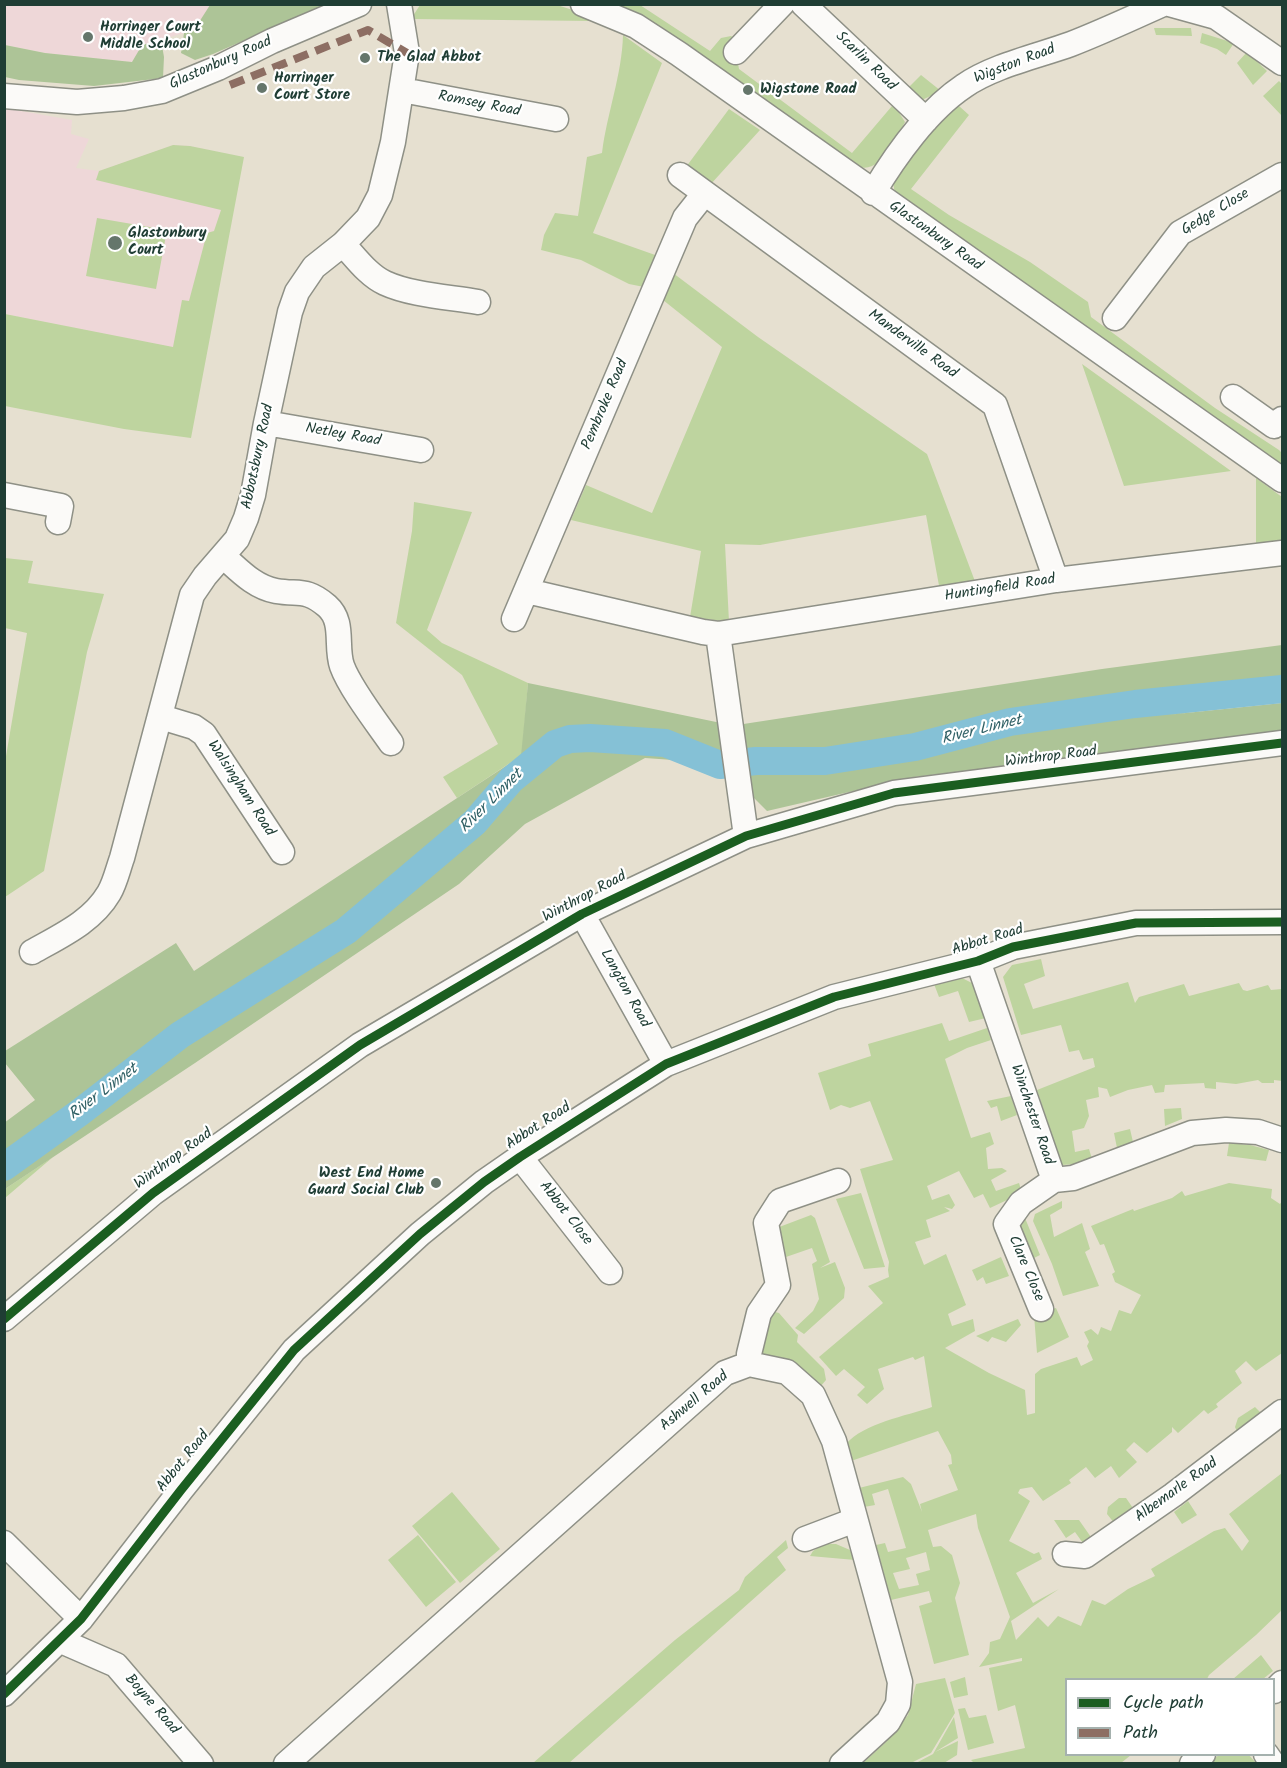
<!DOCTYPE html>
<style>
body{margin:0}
#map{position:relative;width:1287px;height:1768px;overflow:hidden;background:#e6e0d0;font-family:Kalam,sans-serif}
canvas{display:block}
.frame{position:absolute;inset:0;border:6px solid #1f3d34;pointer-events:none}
.legend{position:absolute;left:1065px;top:1678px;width:210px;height:78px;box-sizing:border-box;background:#fff;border:2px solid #a5b1ae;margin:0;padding:8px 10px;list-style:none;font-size:18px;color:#1f3d34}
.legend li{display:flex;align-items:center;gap:12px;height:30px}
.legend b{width:30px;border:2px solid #a5b1ae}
</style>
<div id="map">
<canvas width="1287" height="1768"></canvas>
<div class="frame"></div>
<ul class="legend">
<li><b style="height:8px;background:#1b5e20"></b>Cycle path</li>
<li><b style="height:8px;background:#8d6e63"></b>Path</li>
</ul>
</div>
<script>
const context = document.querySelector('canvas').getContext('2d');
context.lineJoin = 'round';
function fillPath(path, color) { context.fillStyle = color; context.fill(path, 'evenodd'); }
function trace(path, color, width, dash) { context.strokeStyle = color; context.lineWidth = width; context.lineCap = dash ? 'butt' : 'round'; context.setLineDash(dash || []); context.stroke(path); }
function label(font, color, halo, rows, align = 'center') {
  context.font = font + ' Kalam,sans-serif'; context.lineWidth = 4.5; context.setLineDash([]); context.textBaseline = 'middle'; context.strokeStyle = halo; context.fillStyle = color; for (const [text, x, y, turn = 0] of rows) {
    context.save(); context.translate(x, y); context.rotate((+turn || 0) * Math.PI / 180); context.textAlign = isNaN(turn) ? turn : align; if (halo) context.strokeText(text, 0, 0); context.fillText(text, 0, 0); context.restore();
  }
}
fillPath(new Path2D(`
 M4,5H219L194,30L143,45L132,62L45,53L5,45Z
 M4,108L72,120L71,134L89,139L76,168L99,171L173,145L190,146L241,157L203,354L5,314Z`), '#eed7d8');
fillPath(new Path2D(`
 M554,4L585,14L594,21L411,19L420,5Z
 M611,5H640L710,51L721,38L731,36L743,45L736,52L739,69L852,153L892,106L898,111L905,122C897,137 881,173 860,167C853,165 845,159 839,156Z
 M1154,28H1191L1192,36L1156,35Z
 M1202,33L1234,43L1226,55L1217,49L1200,43Z
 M623,35L662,63L593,233L658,256L644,287L629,284L581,260L541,250L544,235L555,213L578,216L587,157L602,153C607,113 622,75 623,35Z
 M1247,52L1267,71L1253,85L1237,63Z
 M921,75L941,91L922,100L904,92Z
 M1279,81L1282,84V116L1263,96Z
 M949,97L969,115L911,189L949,215L1030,262L1088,302L1091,317L1215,408L1279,450L1282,453V480L895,194L892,176Z
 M729,109L760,130L710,185L686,167Z
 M173,145L190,146L244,157L191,438L124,429L5,406V314L173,347L182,300L189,301L207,233L214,231L221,210L96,180L99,171Z
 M97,218L167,230L156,289L86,276Z
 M673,273L758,337L927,454L976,584L940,591L926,515L760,545L725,544L729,622L690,617L701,551L571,520L586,485L652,513L722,347L663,300Z
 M1082,364L1231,471L1124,486Z
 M1256,478L1282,497V544L1256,546Z
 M414,502L472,512L427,630L442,643L528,683L522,755L457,798L443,777L498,744L462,675L396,623L412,531Z
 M5,558L33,561L28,583L104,594L87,652L44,871L5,897V762L27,633L5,628Z
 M1041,959L1045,976L1024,984L1033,1009L1128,982L1135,1003L1139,997L1184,984L1189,996L1239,983L1243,990L1247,991L1268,985L1271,990L1282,989V1081L1274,1080V1083H1262L1258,1080L1236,1084L1216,1082V1089L1205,1088L1204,1083L1165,1085L1164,1092L1155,1093L1152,1085L1128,1090L1110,1097L1107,1089L1098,1087L1099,1097L1086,1100L1089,1116L1084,1128L1072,1131L1075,1152L1089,1149L1092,1159L1076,1164L1062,1165L1037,1090L1095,1067L1093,1058L1083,1060L1079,1050L1069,1052L1061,1025L1021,1035L1003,977L1012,965Z
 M962,978L974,984L986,1018L969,1022L958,991L939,997L934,984Z
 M942,1023L949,1041L987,1028L991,1040L967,1048L945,1059L971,1138L990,1132L994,1144L986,1148L988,1169L1002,1168L1007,1171L991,1180L996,1191L1019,1183L1022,1193L990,1208L983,1194L974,1198L959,1171L927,1186L932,1200L949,1194L955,1205L952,1209L944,1207L950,1211L926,1220L931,1237L915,1242L924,1265L946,1254L966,1305L948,1314L952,1326L973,1319L975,1331L945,1348L989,1373L1025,1390L1027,1415L1035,1413V1374L1041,1369L1077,1357L1081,1366L1093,1360L1087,1346L1089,1342L1084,1332L1091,1329L1098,1335L1101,1327L1111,1331L1119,1310L1131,1314L1141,1295L1115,1282L1112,1274L1115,1272L1104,1244L1100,1245L1091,1226L1133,1209L1134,1211L1172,1198L1182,1191L1185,1196L1229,1183L1272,1189L1271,1198L1280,1204L1282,1201V1353L1256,1371L1246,1361L1235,1371L1242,1383L1216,1404L1218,1407L1208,1414L1204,1410L1178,1433L1172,1427V1432L1147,1453L1134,1442L1126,1450L1137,1462L1119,1478L1111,1466L1095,1478L1086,1467L1069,1480L1071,1483L1043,1501L1032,1487L1020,1489L1018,1493L1030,1501L1009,1541L1034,1554L1039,1552L1042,1559L1016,1573L1033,1603L1059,1589L1011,1621L1016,1640L1038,1617L1048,1627L1058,1616L1081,1626L1092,1600L1105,1605L1128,1589L1155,1576L1151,1569L1214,1531L1225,1528L1242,1551L1249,1541L1229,1514L1282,1473V1610L1256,1635L1209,1675L1207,1679L1066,1680V1754L1131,1755L1121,1763L975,1764L971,1760L1025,1748L1015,1705L998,1711L989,1668L1022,1661V1658L979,1667L989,1653L990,1642L1000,1639L1010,1617L978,1528L976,1514L928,1530L933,1547L941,1546L952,1555L960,1583L955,1598L969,1655L934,1664L919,1606L932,1602L929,1591L891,1600L876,1545L885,1543L888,1552L906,1548L888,1489L872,1494L875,1505L864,1507L859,1488L903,1477L911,1484L922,1512L920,1504L958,1490L948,1465L952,1464L951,1455L938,1431L851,1461L846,1444C864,1423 906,1416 932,1407L924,1356L915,1360L913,1357L878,1369L884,1389L867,1404L857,1395L865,1387L844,1369L836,1376L819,1357L883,1303L868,1286L889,1277L888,1270L889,1262L860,1169L893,1160L870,1101L850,1108L841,1105L830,1110L818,1073L871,1056L868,1044ZM926,1552L930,1570L916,1574L919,1585L899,1589L893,1573L910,1569L906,1558Z
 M1011,1096L1017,1115L1001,1121L997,1106L991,1108L987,1101Z
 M1181,1108L1182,1119L1165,1126L1164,1109Z
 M1130,1129L1133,1142L1117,1148L1114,1133Z
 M1229,1143L1250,1145L1269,1150L1266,1161L1227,1156Z
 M53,1157L5,1198V1189Z
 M861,1193L885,1267L864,1269L836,1199Z
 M1062,1201V1208L1050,1215L1054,1237L1082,1223L1090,1249L1085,1252L1099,1286L1063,1296L1052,1264L1033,1221L1035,1214Z
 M1023,1213L1040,1255L1030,1260L1018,1228Z
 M811,1215L815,1218L830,1262L820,1268L835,1262L845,1288L844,1298L804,1334L795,1328L813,1311L819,1299L812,1264L817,1261L812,1248L786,1257L774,1229Z
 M1001,1257L1009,1276L986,1284L983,1277L977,1281L972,1270Z
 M1056,1308L1069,1337L1037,1353L1034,1315Z
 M771,1311L779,1313L798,1335L797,1342L824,1369L826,1380L820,1387L792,1363L782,1358L759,1353Z
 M1018,1319L1021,1325L1006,1342L992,1337L988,1342L976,1336Z
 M1255,1407L1263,1415L1238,1434L1235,1427L1238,1418Z
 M452,1492L500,1549L460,1583L412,1526Z
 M1119,1498H1126L1135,1511L1115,1524L1107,1514L1108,1507Z
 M1188,1501L1197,1515L1182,1524L1174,1512Z
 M1054,1520H1079L1093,1540L1085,1546L1075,1532L1066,1538Z
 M418,1535L456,1582L426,1607L388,1560Z
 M786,1540L788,1548L777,1557L786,1570L569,1763H533L675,1640L739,1590L745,1577Z
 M824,1544H836L850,1550L855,1560L810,1556L813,1551Z
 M1261,1655L1273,1671L1263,1679H1233Z
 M965,1677L968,1695L954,1698L950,1682Z
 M945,1678L955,1713L931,1753L911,1763L862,1764L886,1742L908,1715L916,1684Z
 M965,1708L969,1718L986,1715L994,1743L968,1750L958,1709Z
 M954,1717L958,1738L935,1752L958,1741L957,1755L944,1763H916L933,1754Z
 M1248,1754L1256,1763H1208L1219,1755Z`), '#bed49f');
fillPath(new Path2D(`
 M210,5H325L213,54L195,60L181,53L184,33L194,30Z
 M161,40L164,57L163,78L94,86L19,80L5,77V45L45,53L132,62L142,45Z
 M1282,645V702L1167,715L1282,703V733L914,777L767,811L750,794L737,725L1102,669ZM860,752L825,761L756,762Z
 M528,683L721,723L729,764L645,758L525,824L459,884L195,1063L5,1189L4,1123L35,1100L5,1063V1051L176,943L194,971L521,756Z`), '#adc497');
trace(new Path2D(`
 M4,1167L79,1113L180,1035L346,931L475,822L511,780L555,744L570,739L590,738L665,743L720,765L756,761H825L915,747L1010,722L1135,704L1282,689`), '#85c1d6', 28);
const minor = new Path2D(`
 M583,4L636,26L679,54L1282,480
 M803,4L926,120
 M1169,4L1216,17L1282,63
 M736,52L782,4
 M402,90L556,119
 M4,96L77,102L124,98L162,91L218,68L272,41L359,4
 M680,175L995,405L1056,580
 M873,193C895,156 928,110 964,86C992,66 1038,56 1071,44C1102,32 1132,18 1163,4
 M343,244C356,258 368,275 385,283C411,295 449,297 478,302
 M1115,318L1180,233L1282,175
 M1233,397L1274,426L1282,419
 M266,423L421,450
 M4,495L61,506L58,522
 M223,556C239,570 254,587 276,591C299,595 306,588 327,606C345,622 335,646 342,666C350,688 377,723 391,743
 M527,591L703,632L718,634L1056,580L1282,553
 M514,619L685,218L704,194
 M718,634L746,836
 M161,717L194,727L204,734L282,852
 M582,914L666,1064
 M32,952C60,936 92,922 109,893C115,883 118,869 122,858L192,595L205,576L237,539L246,518L253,495L266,423L290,312L297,292L314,267L343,244L368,218L380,195L393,142L407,53L399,4
 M978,961L1054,1180L1073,1178L1192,1133L1226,1130L1258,1132L1282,1140
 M520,1157L610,1272
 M1041,1309L1006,1224L1021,1203L1054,1180
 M4,1319L153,1193L360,1045L582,914L746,836L894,793L1282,743
 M749,1364V1354L759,1313L778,1285L766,1223L780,1201L838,1181
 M805,1539L855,1520
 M4,1543L81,1619
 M1065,1554L1085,1556L1173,1495L1282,1412
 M61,1641L116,1665L201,1764
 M1274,1691L1282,1683
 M4,1694L81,1619L181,1490L294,1350L420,1234L484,1182L520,1157L666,1064L834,997L978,961L1013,947L1136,923L1282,922
 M1266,1754L1273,1764
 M286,1764L725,1373L749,1364L787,1372L813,1395L834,1441L900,1682L898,1704L888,1722L842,1764
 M1192,1764L1203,1754`);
trace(minor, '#8e9086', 27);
trace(minor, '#fbfaf8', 24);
trace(new Path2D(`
 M230,85L368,30L407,53`), '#8d6e63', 8, [15, 8]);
trace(new Path2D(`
 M4,1319L153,1193L360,1045L582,914L746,836L894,793L1282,743
 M4,1694L81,1619L181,1490L294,1350L420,1234L484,1182L520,1157L666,1064L834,997L978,961L1013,947L1136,923L1282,922`), '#1b5e20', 9);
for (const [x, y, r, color] of [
 [88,37,6,"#65766b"],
 [365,58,6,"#65766b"],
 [262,88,6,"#65766b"],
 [748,90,6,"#65766b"],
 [115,243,8,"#65766b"],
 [436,1183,6,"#65766b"]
]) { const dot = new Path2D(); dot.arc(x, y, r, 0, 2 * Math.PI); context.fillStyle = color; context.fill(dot); trace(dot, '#fff', 2); }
label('bold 15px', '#1f3d34', '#fff', [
 ["Horringer Court",100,28],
 ["Middle School",100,45],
 ["The Glad Abbot",377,58],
 ["Horringer",274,79],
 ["Court Store",274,96],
 ["Wigstone Road",760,90],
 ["Glastonbury",128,234],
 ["Court",128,251],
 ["West End Home",424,1174,"right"],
 ["Guard Social Club",424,1191,"right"]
], 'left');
label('15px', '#1f3d34', '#fff', [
 ["Scarlin Road",865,62,44],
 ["Glastonbury Road",221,64,-24],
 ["Wigston Road",1015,65,-21],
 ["Romsey Road",479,105,11],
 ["Gedge Close",1216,213,-31],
 ["Glastonbury Road",935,237,35],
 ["Manderville Road",912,345,36],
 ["Pembroke Road",606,405,-67],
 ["Netley Road",343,436,10],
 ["Abbotsbury Road",259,457,-78],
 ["Huntingfield Road",1000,589,-9],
 ["Winthrop Road",1051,758,-7],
 ["Walsingham Road",240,789,57],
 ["Winthrop Road",585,898,-28],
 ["Abbot Road",988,941,-17],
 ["Langton Road",624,989,61],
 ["Winchester Road",1031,1115,71],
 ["Abbot Road",539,1127,-33],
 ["Winthrop Road",174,1160,-36],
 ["Abbot Close",565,1214,52],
 ["Clare Close",1025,1269,67],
 ["Ashwell Road",695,1402,-40],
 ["Abbot Road",184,1462,-51],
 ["Albemarle Road",1177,1491,-36],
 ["Boyne Road",151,1705,49]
]);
label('italic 16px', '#316166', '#fff', [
 ["River Linnet",982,731,-14],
 ["River Linnet",492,802,-45],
 ["River Linnet",104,1093,-37]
]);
</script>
